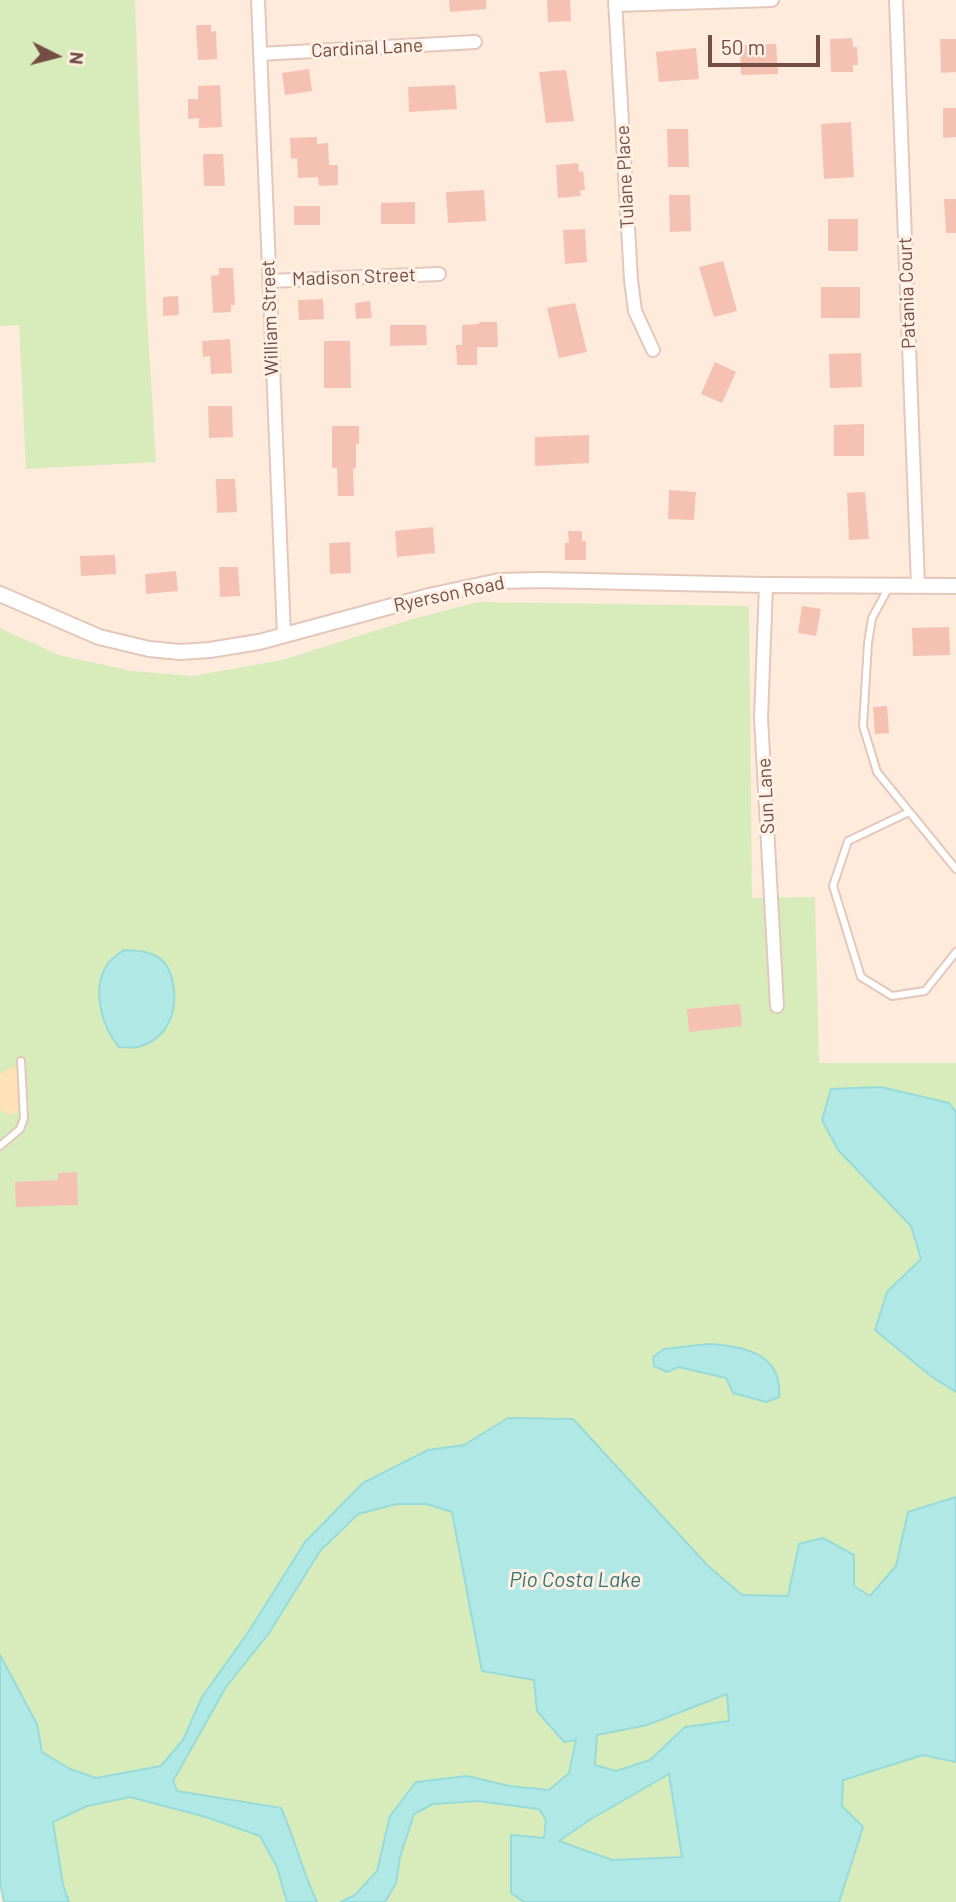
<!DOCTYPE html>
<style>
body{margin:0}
#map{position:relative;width:956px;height:1902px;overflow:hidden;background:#feebdc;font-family:Barlow,sans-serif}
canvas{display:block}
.north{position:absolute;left:21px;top:21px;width:70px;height:70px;-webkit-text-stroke:5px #fff0e4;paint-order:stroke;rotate:96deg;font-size:19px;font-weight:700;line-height:28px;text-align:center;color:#744d44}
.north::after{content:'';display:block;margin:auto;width:24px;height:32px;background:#744d44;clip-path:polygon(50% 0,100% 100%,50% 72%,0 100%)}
.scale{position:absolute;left:708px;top:35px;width:112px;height:32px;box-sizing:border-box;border:4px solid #744d44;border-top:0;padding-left:9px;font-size:21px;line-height:24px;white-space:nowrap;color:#744d44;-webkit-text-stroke:5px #fff0e4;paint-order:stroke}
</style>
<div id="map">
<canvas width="956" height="1902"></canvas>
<div class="north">N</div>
<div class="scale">50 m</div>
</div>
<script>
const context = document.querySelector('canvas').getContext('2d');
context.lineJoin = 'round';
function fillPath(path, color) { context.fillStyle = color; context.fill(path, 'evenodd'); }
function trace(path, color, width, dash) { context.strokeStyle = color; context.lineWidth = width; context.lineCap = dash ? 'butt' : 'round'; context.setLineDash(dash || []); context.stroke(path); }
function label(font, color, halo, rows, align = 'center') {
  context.font = font + ' Barlow,sans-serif'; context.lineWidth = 6; context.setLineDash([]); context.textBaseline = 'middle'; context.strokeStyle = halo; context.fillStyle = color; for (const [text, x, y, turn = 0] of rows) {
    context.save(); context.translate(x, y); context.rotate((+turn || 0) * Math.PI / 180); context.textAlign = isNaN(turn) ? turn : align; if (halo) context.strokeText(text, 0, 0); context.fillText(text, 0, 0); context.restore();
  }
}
fillPath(new Path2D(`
 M0,0H135L146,300L156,462L26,469L19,325L0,326Z
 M478,602L749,606L752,898L815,897L819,1063H956V1583L789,1672L792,1902H69L63,1885L37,1724L0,1655V628L59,655L132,671L192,676L282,660L409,620Z
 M924,1755L956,1762V1902H839L863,1828L842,1806L843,1780Z`), '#d7ecba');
fillPath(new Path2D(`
 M19,1064V1106L16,1113L7,1115L0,1109V1074Z`), '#ffe2b5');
const water = new Path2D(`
 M124,950C135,951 146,950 156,956C166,961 171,973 173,983C178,1010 169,1037 141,1046C135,1049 126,1047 119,1047C102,1028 91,989 107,965C110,959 119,954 124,950Z
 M881,1087L949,1103L956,1112V1392L932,1377L875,1330L887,1292L921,1259L911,1226L838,1150L822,1120L831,1089Z
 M709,1344C744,1346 783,1354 779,1397L766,1402L733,1393L726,1378L679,1367L667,1372L654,1366L653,1357L664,1349Z
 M508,1418L573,1419L707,1565L742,1595L788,1596L799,1544L823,1538L854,1555V1586L870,1596L896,1566L908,1512L956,1497V1762L923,1755L843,1780L842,1806L863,1827L839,1902H524L511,1893V1835L544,1838L546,1820L539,1809L478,1801L433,1804L414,1814L400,1857L396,1883L385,1902H341L355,1895L377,1871L390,1816L416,1782L467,1776L509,1786L549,1790L569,1773L576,1740L564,1742L537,1711L534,1680L482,1671L452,1512L427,1504H397L358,1514L320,1551L269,1633L226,1687L173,1781L177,1791L281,1808C295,1839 302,1871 317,1902H287L277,1867L260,1836L206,1817L130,1797L87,1806L53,1822L63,1885L69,1902H4L0,1883V1655L37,1724L42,1752L70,1769L96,1778L161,1766L183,1740L202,1697L247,1634L305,1542L363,1483L428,1450L464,1445ZM727,1694L729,1721L685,1727L650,1760L616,1771L595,1765L597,1735L647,1725ZM669,1774L682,1857L612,1860L559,1841L591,1819Z`);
fillPath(water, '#b0e8e6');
trace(water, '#96dbd9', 2);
fillPath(new Path2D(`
 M449,0H486V9L450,12Z
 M547,0H570L571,21L548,22Z
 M196,25H211V32L216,31L217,59L198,60Z
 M852,38L853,47H857L858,65H853V72H831L830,39Z
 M940,39H956V72L941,73Z
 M776,44L778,74L741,75L740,45Z
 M696,48L699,79L659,82L656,52Z
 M309,69L312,91L285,95L282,73Z
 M566,70L574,121L546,123L539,72Z
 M220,85L222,127L199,128V118L188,119V99H198V86Z
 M455,85L457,109L409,112L408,87Z
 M943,108H956V137L943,138Z
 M851,122L854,177L824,179L821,124Z
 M667,129H688L689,167H668Z
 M317,137V144L328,143L329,165H338V185L319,186L318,177L298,178L297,158L291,159L290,138Z
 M203,154H223L225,186H204Z
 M578,163L579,172L583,171L585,190H580L581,196L558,198L556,165Z
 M484,190L486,221L448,223L446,192Z
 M669,195H690L691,231L670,232Z
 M944,199H956V233H946Z
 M415,202V224H381V203Z
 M294,206H320V225H294Z
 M828,219H858V251H828Z
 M585,229L587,262L565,264L563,230Z
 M723,261L737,311L714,317L699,267Z
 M219,268H233L235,305H231V312L213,313L211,276L219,275Z
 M821,287H860V318H821Z
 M178,296L179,315L163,316V297Z
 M323,299L324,319L299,320L298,300Z
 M370,301L372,318L356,319L355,303Z
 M575,303L587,352L559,358L547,308Z
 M479,322H497L498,347H477V365H457L456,345H462V325L479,324Z
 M390,325H426L427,345L390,346Z
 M230,339L232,373L211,374L210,356L203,357L202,341Z
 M324,341H350L351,388H324Z
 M861,353L862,387L830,388L829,354Z
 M715,362L736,372L722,403L701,394Z
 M208,406H232L233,437L209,438Z
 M864,424V456H834V425Z
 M332,426H359V444H356V468L353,469L354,496H338L337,468H332Z
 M589,435V463L535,466V437Z
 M216,479H235L237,512L217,513Z
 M669,490L696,492L694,520L668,519Z
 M865,492L869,539L849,540L847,493Z
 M433,527L435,553L397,557L395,531Z
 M568,531H582V541H586V560H565V543L569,542Z
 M350,542L351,573L330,574L329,543Z
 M115,555L116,574L81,576L80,556Z
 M219,567H238L240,596L220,597Z
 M176,571L178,591L146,594L145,574Z
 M802,606L821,609L816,636L798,633Z
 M949,627L950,655L913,656L912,628Z
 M887,706L889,733L875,734L873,707Z
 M740,1004L742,1026L689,1032L687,1009Z
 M77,1172L78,1205L16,1207L15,1182L58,1180V1173Z`), '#f5c1b2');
const service = new Path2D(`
 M889,587L872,618L868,643L863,726L877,772L956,869
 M909,812L848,841L833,886L861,977L892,996L925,991L956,952
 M0,1146L20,1129L24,1118L21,1061`);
const minor = new Path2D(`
 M258,0L284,635
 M615,0L631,280L635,311L653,350
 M896,0L918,585
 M615,5L772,0
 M260,54L475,42
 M269,281L439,274
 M766,585L761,718L777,1006`);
const tertiary = new Path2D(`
 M0,594L99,637L149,649L180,652L210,650L259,642L429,596L499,581L543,580L764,585L956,586`);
trace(service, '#e4c7bb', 10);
trace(minor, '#e4c7bb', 16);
trace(tertiary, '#e4c7bb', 18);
trace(service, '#fff', 6);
trace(minor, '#fff', 12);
trace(tertiary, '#fff', 14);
label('19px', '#744d44', '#fff0e4', [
 ["Cardinal Lane",367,48,-3],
 ["Tulane Place",625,177,-93],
 ["Madison Street",354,277,-2],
 ["Patania Court",907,293,-92],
 ["William Street",270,318,-92],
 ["Ryerson Road",449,594,-12],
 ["Sun Lane",766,796,-93]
]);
label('italic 21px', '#357474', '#fff0e4', [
 ["Pio Costa Lake",575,1580]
]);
</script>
